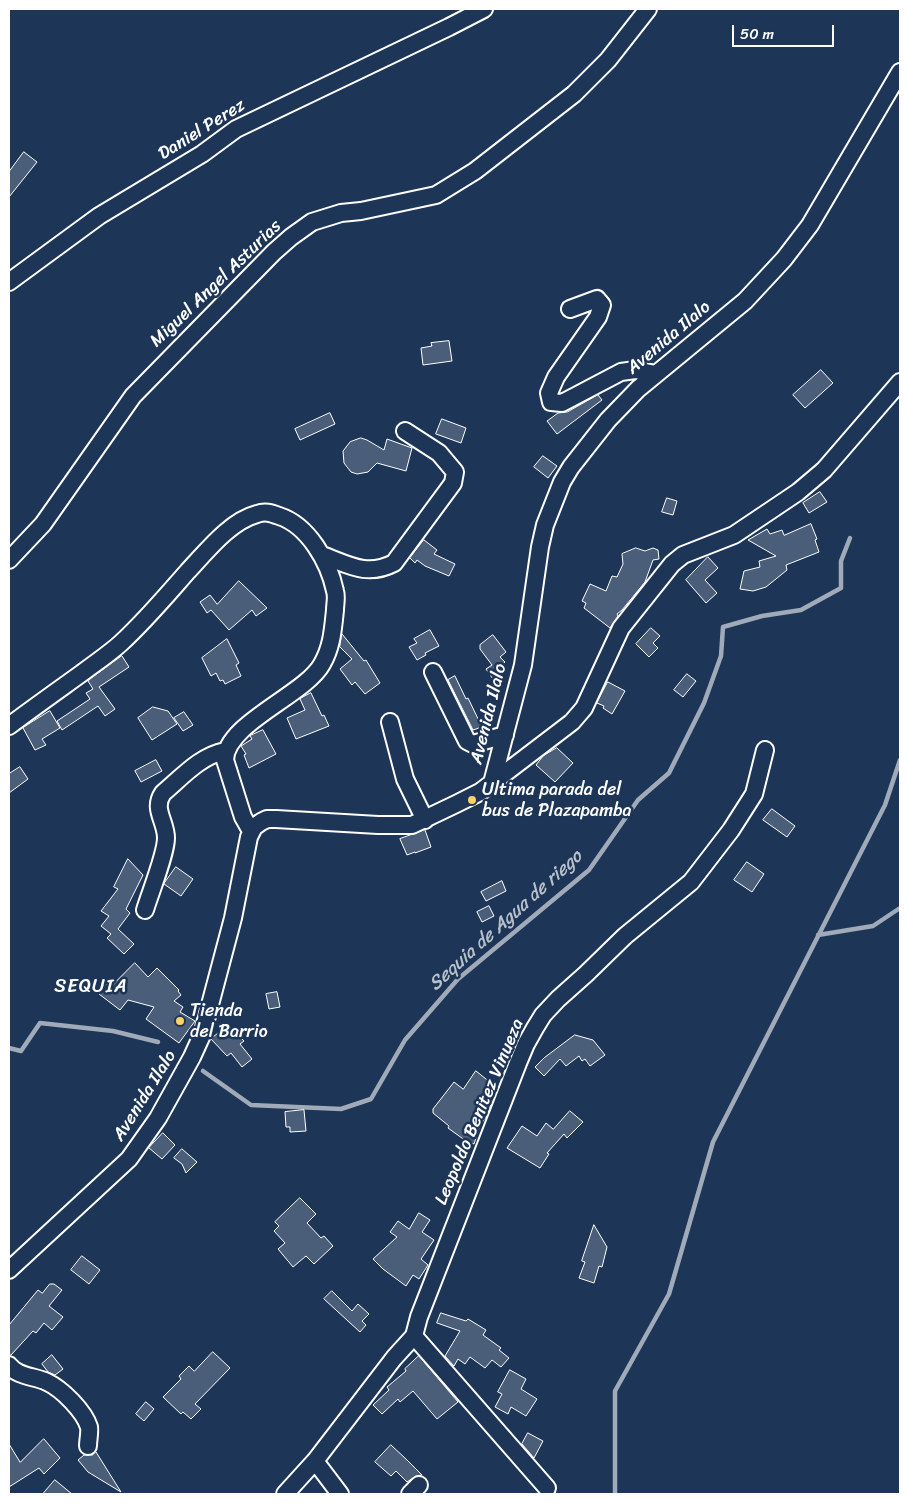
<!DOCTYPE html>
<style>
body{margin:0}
#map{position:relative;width:909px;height:1503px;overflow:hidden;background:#1d3557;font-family:Sriracha,sans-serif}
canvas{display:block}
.frame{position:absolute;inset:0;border:10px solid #fff;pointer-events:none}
.scale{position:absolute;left:732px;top:25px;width:102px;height:22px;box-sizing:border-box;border:2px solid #fff;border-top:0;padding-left:6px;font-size:15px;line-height:18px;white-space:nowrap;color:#fff;-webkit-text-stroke:4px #1d3557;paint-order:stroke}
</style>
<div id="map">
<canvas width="909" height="1503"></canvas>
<div class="frame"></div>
<div class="scale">50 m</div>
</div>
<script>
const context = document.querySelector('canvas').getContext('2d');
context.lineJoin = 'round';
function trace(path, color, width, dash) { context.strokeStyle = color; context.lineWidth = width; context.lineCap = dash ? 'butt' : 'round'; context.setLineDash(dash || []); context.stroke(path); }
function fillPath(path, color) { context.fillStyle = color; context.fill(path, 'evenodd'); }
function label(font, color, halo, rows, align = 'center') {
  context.font = font + ' Sriracha,sans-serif'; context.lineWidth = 5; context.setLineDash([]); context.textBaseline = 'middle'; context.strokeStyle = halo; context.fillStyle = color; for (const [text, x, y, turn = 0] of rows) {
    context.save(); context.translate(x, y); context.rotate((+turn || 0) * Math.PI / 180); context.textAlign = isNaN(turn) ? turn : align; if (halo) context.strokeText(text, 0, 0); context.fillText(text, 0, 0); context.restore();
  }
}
trace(new Path2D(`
 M818,935L873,926L900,908
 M9,1048L21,1051L40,1023L113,1031L158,1042
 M203,1071L251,1105L341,1109L371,1099L405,1040L458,979L589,870L638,800L669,773L704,703L721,656L723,627L762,616L801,610L841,588V561L850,538
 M615,1494V1391L669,1294L713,1142L885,805L900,760`), '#a0aab8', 4.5);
const building = new Path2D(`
 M24,152L37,162L9,197V172Z
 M449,341L452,361L423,365L421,348L432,346L431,343Z
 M821,370L833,383L805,408L793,395Z
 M598,395L602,400L557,434L547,421L558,413L567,412Z
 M330,413L335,424L300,440L295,429Z
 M442,419L466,428L461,443L436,434Z
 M361,438L367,440L384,450L387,439L412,448L406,471L377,463L368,472L357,474L351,472L344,463L343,451L350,442Z
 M543,456L557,466L548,478L534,467Z
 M820,492L827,502L809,513L803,503Z
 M667,498L677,501L673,515L662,512Z
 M811,524L817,539L815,540L819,552L786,565L787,570L766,587L753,591L740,589L744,571L760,567L759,561L776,556L748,540L767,529L770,534L782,530L784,535Z
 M424,540L437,550L434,554L455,564L449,576L425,566L417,560L415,563L410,558Z
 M636,548L645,551L653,548L658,550L659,559L653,560L645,582L622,610L617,614L618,616L610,628L584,608L586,603L582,601L590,584L606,591L612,576L617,577L623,564L622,554Z
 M708,557L718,568L705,580L717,593L706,603L686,580Z
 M239,581L267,608L256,616L252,610L229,630L211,610L207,613L200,602L210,595L217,604Z
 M651,628L660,636L653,643L658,648L649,657L636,644Z
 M430,630L439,646L425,653L426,655L417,660L409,647L417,643L414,639Z
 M342,634L364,661L366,660L380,683L365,694L355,682L352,685L340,669L352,659L340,647Z
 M493,635L506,652L500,657L505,662L498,668L504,677L495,682L486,669L492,665L480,649V645Z
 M227,639L239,663L236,665L241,676L225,684L223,680L220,681L216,673L211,676L202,658Z
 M122,656L129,667L99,687L115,709L105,716L98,706L62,730L57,721L90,699L86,693L93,689L88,681Z
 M687,674L696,681L683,697L674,690Z
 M455,676L466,699L468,698L482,727L473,730L448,680Z
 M608,682L625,691L612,714L603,708L604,706L597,703Z
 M311,693L322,716L324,715L329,726L296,739L287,718L305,710L300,699Z
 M153,707L168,711L177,724L152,740L138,718Z
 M50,711L60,728L42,739L46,745L35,750L23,728Z
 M184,712L193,725L183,731L174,718Z
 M263,730L276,754L249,768L244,755L246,754L241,746L252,739L250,736Z
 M557,748L573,763L555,782L536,765L543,756Z
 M156,760L162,771L141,782L135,771Z
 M20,767L28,779L9,793V774Z
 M772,809L795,826L787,837L763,820Z
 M425,830L431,847L415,853V852L407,855L400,839Z
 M128,859L143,875L126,909L130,913L118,929L134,944L124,954L107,938L111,934L101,926L109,916L101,911L118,889L114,887Z
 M747,862L764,874L752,892L734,880Z
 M176,867L193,879L181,896L164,884Z
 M502,881L506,891L486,901L481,892Z
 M489,906L494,916L482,922L477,912Z
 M135,963L148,977L157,968L179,990L178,991L181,995L174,1001L183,1007L180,1012L195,1021L179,1043L146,1019L154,1007L128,1000L120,1010L99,994L108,982L112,985Z
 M277,992L280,1007L269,1009L266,994Z
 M229,1025L244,1041L240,1044L252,1059L242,1067L231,1053L227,1056L211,1039Z
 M575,1035L593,1040L605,1055L590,1066L585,1059L582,1061L579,1056L566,1066L560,1059L544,1076L535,1067L544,1058Z
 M476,1071L491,1083L483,1094L492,1101L487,1116L480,1125L474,1144L466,1141L448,1128L449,1126L433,1113V1109L454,1082L463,1089Z
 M304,1110L306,1131L290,1132V1127H286L285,1112Z
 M570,1111L583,1122L567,1138L564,1134L547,1153L549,1154L540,1168L507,1148L522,1126L537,1136L546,1123L553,1129Z
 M163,1133L175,1145L162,1159L149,1148Z
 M182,1149L197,1162L186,1173L182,1164L174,1158Z
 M300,1198L316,1214L307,1223L321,1238L324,1236L333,1246L314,1264L306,1256L293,1267L278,1249L285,1243L274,1231L279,1226L275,1222Z
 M419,1213L430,1220L422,1232L434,1240L421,1259L428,1265L419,1279L413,1275L406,1286L383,1269L373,1259L397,1237L390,1232L398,1221L409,1229Z
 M594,1225L607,1247L602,1267L599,1266L594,1283L579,1278L585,1262L582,1261Z
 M82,1256L100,1270L89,1284L71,1270Z
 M50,1284H54L62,1290L49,1306L63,1317L52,1330L44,1323L36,1333L33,1331L11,1355H9V1325L38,1290L42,1293Z
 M332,1291L352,1311L358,1304L369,1314L362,1321L366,1325L360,1332L324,1299Z
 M441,1313L466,1321L468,1319L486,1330L483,1335L501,1348L499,1350L509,1358L501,1367L492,1360L485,1368L470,1357L465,1364L458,1359L454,1366L445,1356L460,1331L437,1323Z
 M213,1352L230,1368L195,1404L201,1409L191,1419L183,1412L181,1414L163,1397L181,1379L179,1376L189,1366L194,1371Z
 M52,1355L63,1369L55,1375L48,1372L42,1364Z
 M419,1356L458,1402L437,1419L413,1391L400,1402L398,1399L382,1414L373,1405L389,1390L387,1387L406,1371L405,1369Z
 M510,1370L526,1379L521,1389L537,1399L526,1416L511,1407L508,1414L495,1407L502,1394L498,1392Z
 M146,1402L154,1409L144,1421L136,1414Z
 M528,1433L543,1441L534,1458L522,1444Z
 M44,1439L60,1458L44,1474L39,1468L9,1487V1444L20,1462Z
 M391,1445L407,1460L422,1475L416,1476L407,1482L396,1471L391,1476L375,1462Z
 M96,1452L121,1492L88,1472L78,1460L84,1455H92Z
 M55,1480L72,1494H43Z`);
fillPath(building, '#4a5d79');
trace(building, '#fff', 1);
const minor = new Path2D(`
 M9,282L99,216L202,154L236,129L449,27L484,9
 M570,309L597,299L602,305L598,317L556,377L549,393L551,402L562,403L621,372L635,370L656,374
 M322,555C349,565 367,577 394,563L453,483L455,472L439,453L405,431
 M9,560L43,524L133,396L274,252L291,237L312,222L341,213L361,211L436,195L475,171L574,94L608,60L648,9
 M433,672L467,741L473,744L505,735
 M390,722L405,779L425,820
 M9,726C33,708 57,691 82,673C95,663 109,654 121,643C145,621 166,596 188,571C206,552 230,521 257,514C265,511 271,513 279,516C308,525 329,562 335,591C337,597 335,604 335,610C333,629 332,647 322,664C305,695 226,723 225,760L243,817L251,831
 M492,783L572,722L584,708L621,628L672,564L683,555L734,535L798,492L824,470L900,382
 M145,910C150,893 166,854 166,838C166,821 152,809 163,793C182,777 200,756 225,751
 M9,1270L129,1159L158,1118L192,1057L202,1035L233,918L249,837L254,827L261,822L267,819H276L378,825H412L456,804L480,792L492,783L523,665L540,547L545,525L562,482L571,467L608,420L638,389L745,301L784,259L810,225L900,72
 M414,1336L547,1488
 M9,1365C17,1377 35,1376 47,1382C62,1389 84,1411 89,1427C90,1432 88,1440 88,1446
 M315,1461L340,1494
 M285,1494L315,1461L394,1358L414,1336L419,1317L518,1063L526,1044L535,1028L543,1015L558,999L586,974L625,936L691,882L731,830L754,794L765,750
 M410,1494L419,1485`);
trace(minor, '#fff', 20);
trace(minor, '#1d3557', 16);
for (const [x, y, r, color] of [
 [472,800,5,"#ffd166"],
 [180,1021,5,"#ffd166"]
]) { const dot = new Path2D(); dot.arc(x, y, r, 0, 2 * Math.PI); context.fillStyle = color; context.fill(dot); trace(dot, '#1d3557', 2); }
label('18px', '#fff', '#1d3557', [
 ["Daniel Perez",202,130,-32],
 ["Miguel Angel Asturias",216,284,-44],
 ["Avenida Ilalo",669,338,-40],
 ["Avenida Ilalo",489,714,-76],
 ["Avenida Ilalo",145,1096,-58],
 ["Leopoldo Benitez Vinueza",480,1112,-67]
]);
label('18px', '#fff', '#1d3557', [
 ["Ultima parada del",482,790],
 ["bus de Plazapamba",482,811],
 ["Tienda",190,1011],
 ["del Barrio",190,1032]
], 'left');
label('italic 19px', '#b8c0ca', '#1d3557', [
 ["Sequia de Agua de riego",506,921,-42]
]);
context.letterSpacing = '1px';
label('19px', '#fff', '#1d3557', [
 ["SEQUIA",91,987]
]);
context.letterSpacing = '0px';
</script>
